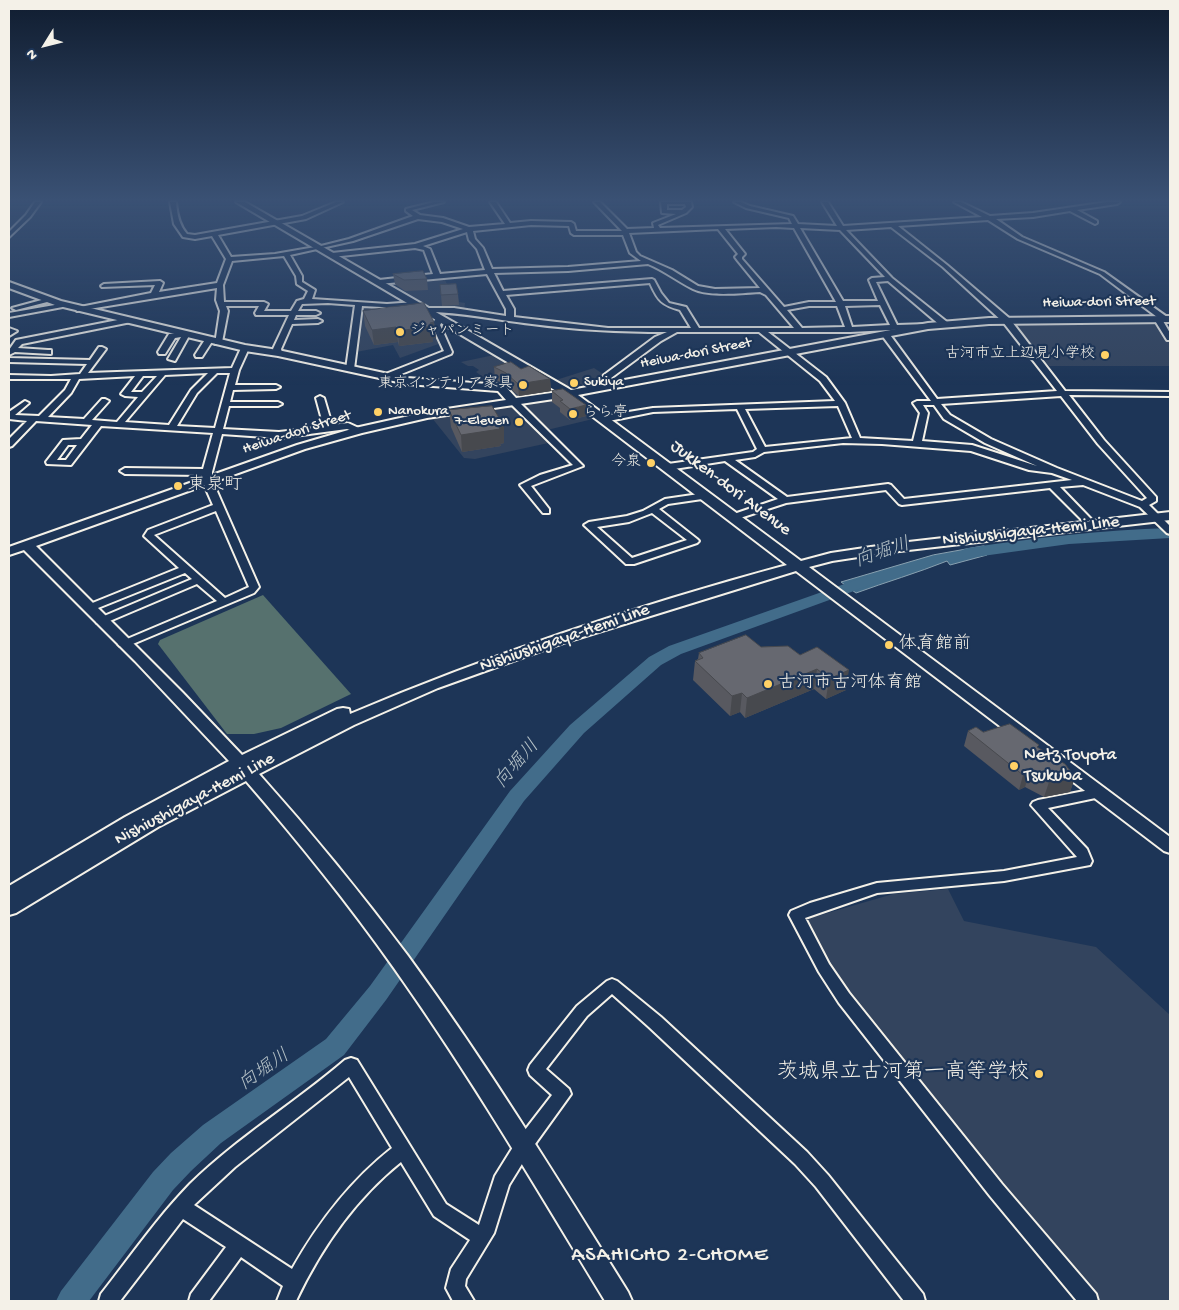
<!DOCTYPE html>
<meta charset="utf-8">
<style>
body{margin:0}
#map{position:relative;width:1179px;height:1310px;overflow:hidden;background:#1d3557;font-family:"Gochi Hand",sans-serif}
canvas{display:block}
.frame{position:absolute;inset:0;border:10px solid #f4f1e8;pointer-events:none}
.north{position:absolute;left:20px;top:20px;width:50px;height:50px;-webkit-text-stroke:4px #1d3557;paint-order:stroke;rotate:234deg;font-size:14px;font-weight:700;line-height:20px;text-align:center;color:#f4f1e8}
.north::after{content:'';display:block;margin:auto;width:18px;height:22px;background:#f4f1e8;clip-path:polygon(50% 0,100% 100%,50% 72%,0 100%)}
</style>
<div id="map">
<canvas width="1179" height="1310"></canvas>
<div class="frame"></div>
<div class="north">N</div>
</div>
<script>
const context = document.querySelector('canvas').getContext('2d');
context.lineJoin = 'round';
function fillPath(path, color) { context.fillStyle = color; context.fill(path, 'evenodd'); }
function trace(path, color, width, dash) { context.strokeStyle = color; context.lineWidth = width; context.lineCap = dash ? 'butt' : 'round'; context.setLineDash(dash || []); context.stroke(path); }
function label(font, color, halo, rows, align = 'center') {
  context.font = font + ' "Gochi Hand","Klee One",sans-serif'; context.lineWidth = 4.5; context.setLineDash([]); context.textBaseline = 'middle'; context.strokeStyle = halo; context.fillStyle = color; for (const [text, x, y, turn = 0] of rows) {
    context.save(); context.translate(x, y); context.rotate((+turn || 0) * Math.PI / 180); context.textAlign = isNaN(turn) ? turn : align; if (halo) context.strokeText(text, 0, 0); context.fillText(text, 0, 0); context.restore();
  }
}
fillPath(new Path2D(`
 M443,276L450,290L457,293L459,302L465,303L464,311L431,308L390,282Z
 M362,305L406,308L431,319L441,343L400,358L393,345L356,352Z
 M1155,322L1170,344V366H1049L1014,323Z
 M494,355L555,390L552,394L519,399L504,388L465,383L483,377L476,372L479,370L473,366H468L461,362Z
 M594,368L606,376L589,384L593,388L587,389L581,384L570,388L556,380Z
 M562,399L571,402L593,419L547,430L520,405Z
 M513,405L553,442L475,459L464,458L432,418Z
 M948,889L964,921L1096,947L1170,1015V1301H1091L953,1132L837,981L807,919L893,894Z`), '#33445e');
fillPath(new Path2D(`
 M263,595L351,694L281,728L254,734H227L158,644L160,640Z`), '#56716e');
const water = new Path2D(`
 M984,546L991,549L987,555L950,565L947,561C917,573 886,582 856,593L841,582L933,555Z`);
fillPath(water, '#426c8a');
trace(water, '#89a1b0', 1);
fillPath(new Path2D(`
 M1170,528V538L1069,544L968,558L962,556L960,553L962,550L968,548C1035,538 1102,530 1170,528Z
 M870,575L876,577L878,580L876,583L681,654L661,665L584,733L524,801L386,1000L344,1055L221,1143L191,1171L173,1190L89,1301H56L61,1291L153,1172L171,1153L203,1125L326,1039L370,986L510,791L570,725L649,657L669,646Z`), '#426c8a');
const minor = new Path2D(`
 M35,202H41L30,217L9,237V232L26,215Z
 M170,202H176C177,214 179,225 187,234L195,235L302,216L336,202H343L306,219L218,235L231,257L275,254L321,246L349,239L413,216L406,211V209L434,202H444L412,210L420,215L443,218L469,227L505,224L490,202H496L510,223L531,221L571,222L574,224L576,231H622L594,202H600L627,229L654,228L653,223L676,214L662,213L661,202H691L692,207L686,213L658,225L660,228L792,224L789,218L746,208L734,202H741L750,206L793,216L798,224L837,226L822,202H828L843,226L982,217L954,202H961L990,216L1033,213L1107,202H1120L1117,204L1077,210L1097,221V223L1095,224L1070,211L1033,217L996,219L1022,237L1104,272L1167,317V321H1163L1170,333V340H1167L1154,319L1157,317L1100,274L1018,239L988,220L898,226L947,265L1009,318L1065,391L1170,392V396L1069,395L1104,440L1156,497V501L1149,505L1170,526V534L1167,533L1140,507L1083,485L1060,487L1089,517L1091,519L1089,521H1083L1050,488L902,505L899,504L886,490L786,503L737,519H731V515L778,499L725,461L668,470L663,467L668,464L753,452L757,449L737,409L653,412L604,422L600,419L604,416L653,408L835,401L820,381L759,332H677L661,341L611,378L614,387L607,389L603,377L604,375L655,337L667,332C621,332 578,330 532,324C496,320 462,312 425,312H422V308H454L506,316V309L487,274L379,284L376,282L379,280L433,274L424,250L415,248L332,257L329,255L332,253L415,244L463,229L442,222L418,219L353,241L290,255L302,276V282L315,290L312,299L387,304L416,302L420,304L402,308L362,306L354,369L350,371L346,369L355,305L328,303L302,304L298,311H316L320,313L316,315H296L294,320L318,319L322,321L318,323L292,324L281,349L282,353L278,355H275L273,349L289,315H256L255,313L259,306H226L228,311L222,342L215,344L220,311L216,300L217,288L77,311L76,309L80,307L151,293L155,285L102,287L101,286L104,284L160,281L163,283L159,292L217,283L226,259L212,236L195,239L183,237L174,224ZM667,204H685L686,207L682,210H667ZM531,225L569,226L571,233L574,235H623L630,253L641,261L568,267L492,269L483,248L475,239L473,231ZM776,227L794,228L836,302H809L784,307L742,259V257L745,254L725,229ZM891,227L943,267L1003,322L1057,391L937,399L888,332H885L881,334L931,401H917L913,403L920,413L913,441L860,438L845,403L826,377L768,332H850L931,328L932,326L928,324L897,325L876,282L888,281L941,326H947V322L892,278L846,230ZM800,228L840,230L885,277L872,278L869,280L878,301H843ZM718,229L738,254L735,257L738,261L760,288L715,289L698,286L672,270L640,256L636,252L629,233ZM467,232L469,240L477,249L485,270L440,274L430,249L423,246ZM284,256L296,276L297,284L308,291L304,299L297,301L291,311H264L268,304L264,302H224L223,285L232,261ZM648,264C665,271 677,281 693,289C709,297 741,293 760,292L766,295L794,328H699L686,307L669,303L661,293L654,280L652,279L503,291L494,273L568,271ZM650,283C658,301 662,305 680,310L691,328H608L514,317V309L506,295ZM880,305L890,325L852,327L845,306ZM809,306H837L845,327L802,328L787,310ZM1061,396L1098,444L1147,498L1142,501L1057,468L991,439L950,415L941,404ZM923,405H934L944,419L985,443L1037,466L972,445L922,441L928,413ZM838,406L852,438L765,447L745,409ZM843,443L882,444L971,451L1029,470L1052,473L1072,480L904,499L891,485L888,484L787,497L735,460L755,457L764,452Z
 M49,298L51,299V301L16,310L12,308Z
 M66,303L70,305L68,306L9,317V313Z
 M437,316L444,318L440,325L452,352L451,354L389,379H383V375L444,351L432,325Z
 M128,318L132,320L131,322L22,344L18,348L48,350H51V354L15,352L9,355V350L16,340Z
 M9,328L17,331L9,336Z
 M186,332L190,334L175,361L168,359L181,337L175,338L165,354H159L158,352L169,334Z
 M206,338L213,340L202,357H196L195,355Z
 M242,346L249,348L239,370L235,385H276L280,387L276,389L233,390L230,402H278L282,404L278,406H229L223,429L279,432L324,427L316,398L320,396L324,398L332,425L348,423L363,430L359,433L347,429L279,438L222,434L212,472V480L259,587L254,593L128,646H120L118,644L120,642L217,601L197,584L105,623H97L96,621L97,619L192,579L185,573L93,610H85L84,608L85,606L179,568L144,536L148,530L213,505L202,480V475L125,474L120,471L125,468L203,469L213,433L101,426L71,465L47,464L46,462L63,440L81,439L92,425L36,421L12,446L9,447V439L27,421L9,419V412L25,401L29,403L15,415L39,416L65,390L71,379H9V375L51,376L80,374L87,364L9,362V358L90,360L99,347H102L106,349L88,373L232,368ZM208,373L191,390L169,425L125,422L165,375ZM217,373H230L215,428L177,426L197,393ZM135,376L121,394L125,396L138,397L117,422L92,420L109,401L105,399H102L84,419L48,417L71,393L79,379ZM143,376H157L142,392H131ZM68,445H77L66,460H57ZM216,511L249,587L225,598L154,535Z
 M511,400H517L583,466L531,486L549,509V513H543L520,485L540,475L573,465L511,404Z
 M706,493L709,494V498L668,504L659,509L697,539L699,541L697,543L634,564H626L584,525L589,522L627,516L643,511L665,499ZM652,513L687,540L632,558L597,527L629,522Z
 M1100,788L1105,790L1106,793L1105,796L1048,808L1087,849L1092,861L1090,865L1004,881L877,893L805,918L829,964L849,993L1002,1184L1096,1294L1098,1301H1077L990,1196L839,1003L819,972L789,915L791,911L810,903L877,883L1004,871L1077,857L1031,805L1033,802L1038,800Z
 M612,979L617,981L661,1017L807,1152L828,1175L923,1294L925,1301H904L816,1187L795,1164L649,1027L612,994L587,1016L546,1069L569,1089L571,1094L530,1151L509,1185L494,1233L466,1279L465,1286L474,1301H453L446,1288L451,1269L470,1240L434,1216L401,1162C355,1199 321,1248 296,1301H277L283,1286L241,1257L209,1301H189L191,1294L226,1247L183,1219L120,1301H99L101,1294C130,1257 157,1218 190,1184C237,1138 295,1103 345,1060L351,1058L357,1060L446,1204L479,1225L495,1176L518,1139L552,1095L530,1075L528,1070L530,1065L577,1006L607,981ZM349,1077L392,1148C350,1181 318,1223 292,1269L194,1205L235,1167Z`);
const tertiary = new Path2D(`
 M236,202H245L571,390L928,323L989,318L1170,316V322L989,324L928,329L578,395L801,561L831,553L891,544L1170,512V520L891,552L832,561L809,567L1170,837V853L1164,851L796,571L563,643L438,688L354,725L259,774C311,832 361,893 408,956C487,1064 557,1178 628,1292L632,1301H605C537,1189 470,1075 394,968C348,903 298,841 246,781L158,827L16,913L9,915V886L125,817L229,761L135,661L24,550L9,555V547L297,445L355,428L427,412L506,400L498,391L407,384L278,356L245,351L55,305L9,288V282L61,301L245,345L278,350L407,378L501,385L505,386L516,398L558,392ZM567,397L787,565C639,605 492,654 350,714L349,709L343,708L337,709L242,755L183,693L36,546L305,449L362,433L427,418Z`);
trace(minor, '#f4f1e8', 4);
trace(tertiary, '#f4f1e8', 4);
fillPath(minor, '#1d3557');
fillPath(tertiary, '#1d3557');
fillPath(new Path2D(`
 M393,274L427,279L428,290L405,291L395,284Z
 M440,285L458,294L459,305L442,306Z
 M363,311L434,322L436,338H433V342L399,346L398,342L374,345L365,326Z
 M494,367L521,369L550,379L551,391L519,396L506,385L495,379Z
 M552,391L586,416L570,420L560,412V408L552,402Z
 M449,410L504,443L500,444L501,446L462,452L451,427Z
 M788,646L846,690L826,699L814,689L745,718L740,712L730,716L693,680L695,661L698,659L699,653L761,647Z
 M968,731L983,732L1038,748L1075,777L1070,792L1044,797L1025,787L1019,790L964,746Z`), '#585960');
fillPath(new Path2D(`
 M434,322L436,338H433V342L399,346L398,331Z
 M396,327L398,342L374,345L372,330Z
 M550,379L551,391L519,396L518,384Z
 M586,405V416L570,420V409Z
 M504,426V443L500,444L501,446L462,452L461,435Z
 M817,669L814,689L745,718L747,698Z
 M849,670L846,690L826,699L829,679Z
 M742,693L740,712L730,716L732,696Z
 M1030,772L1025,787L1019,790L1023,775Z
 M1075,777L1070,792L1044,797L1049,782Z`), '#47494e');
const building = new Path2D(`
 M423,271L427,279L404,280L393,274Z
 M456,284L458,294L441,295L440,285Z
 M424,303L434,322L430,323L432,326L398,331L396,327L372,330L363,311Z
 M511,362L521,369L529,366L550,379L518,384L506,373L494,367Z
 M563,389L586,405L570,409L560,401L563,400L552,391Z
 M492,406L504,426L499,427L500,429L461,435L449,410Z
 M746,635L761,647L788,646L800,655L817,647L849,670L829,679L817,669L747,698L742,693L732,696L695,661L703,658L699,653Z
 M1010,724L1039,745L1037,747L1065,764L1075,777L1049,782L1030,772L1023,775L968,731L976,727L983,732Z`);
fillPath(building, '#666870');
trace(building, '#47494e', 1);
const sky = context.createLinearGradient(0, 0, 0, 385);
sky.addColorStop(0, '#101d30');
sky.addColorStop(0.52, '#3a5174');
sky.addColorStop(1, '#3a517400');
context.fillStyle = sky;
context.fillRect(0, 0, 1179, 385);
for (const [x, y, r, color] of [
 [400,332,5,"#ffd166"],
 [1105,355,5,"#ffd166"],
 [574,383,5,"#ffd166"],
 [523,385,5,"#ffd166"],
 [378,412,5,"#ffd166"],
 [573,414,5,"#ffd166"],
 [519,422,5,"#ffd166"],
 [651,463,5,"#ffd166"],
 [178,486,5,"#ffd166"],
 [889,645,5,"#ffd166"],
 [768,684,5,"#ffd166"],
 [1014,766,5,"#ffd166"],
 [1039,1074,5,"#ffd166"]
]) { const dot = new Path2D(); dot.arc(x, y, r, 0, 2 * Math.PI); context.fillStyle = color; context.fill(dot); trace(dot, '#1d3557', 2); }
label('15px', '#f4f1e8', '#1d3557', [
 ["Heiwa-dori Street",1099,303,-1],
 ["Heiwa-dori Street",696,354,-11],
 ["Heiwa-dori Street",297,433,-18]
]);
label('15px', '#f4f1e8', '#1d3557', [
 ["ジャパンミート",410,332],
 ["古河市立上辺見小学校",1095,355,"right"],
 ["Sukiya",584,383],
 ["東京インテリア家具",513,385,"right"],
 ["Nanokura",388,412],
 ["らら亭",583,414],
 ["7-Eleven",509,422,"right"],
 ["今泉",641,463,"right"]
], 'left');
label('18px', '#f4f1e8', '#1d3557', [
 ["東泉町",188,486],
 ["体育館前",899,645],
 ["古河市古河体育館",778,684],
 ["Netz Toyota",1024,756],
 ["Tsukuba",1024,777]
], 'left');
label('18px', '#f4f1e8', '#1d3557', [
 ["Jukken-dori Avenue",730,489,37],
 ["Nishiushigaya-Hemi Line",1031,532,-6],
 ["Nishiushigaya-Hemi Line",565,639,-19],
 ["Nishiushigaya-Hemi Line",195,800,-28]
]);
label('italic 19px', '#b6c2c7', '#1d3557', [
 ["向堀川",883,554,-19],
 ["向堀川",518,765,-49],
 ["向堀川",265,1071,-35]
]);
label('21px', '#f4f1e8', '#1d3557', [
 ["茨城県立古河第一高等学校",1029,1074]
], 'right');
context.letterSpacing = '1px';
label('22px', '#f4f1e8', '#1d3557', [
 ["ASAHICHO 2-CHOME",670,1257]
]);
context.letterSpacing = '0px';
</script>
